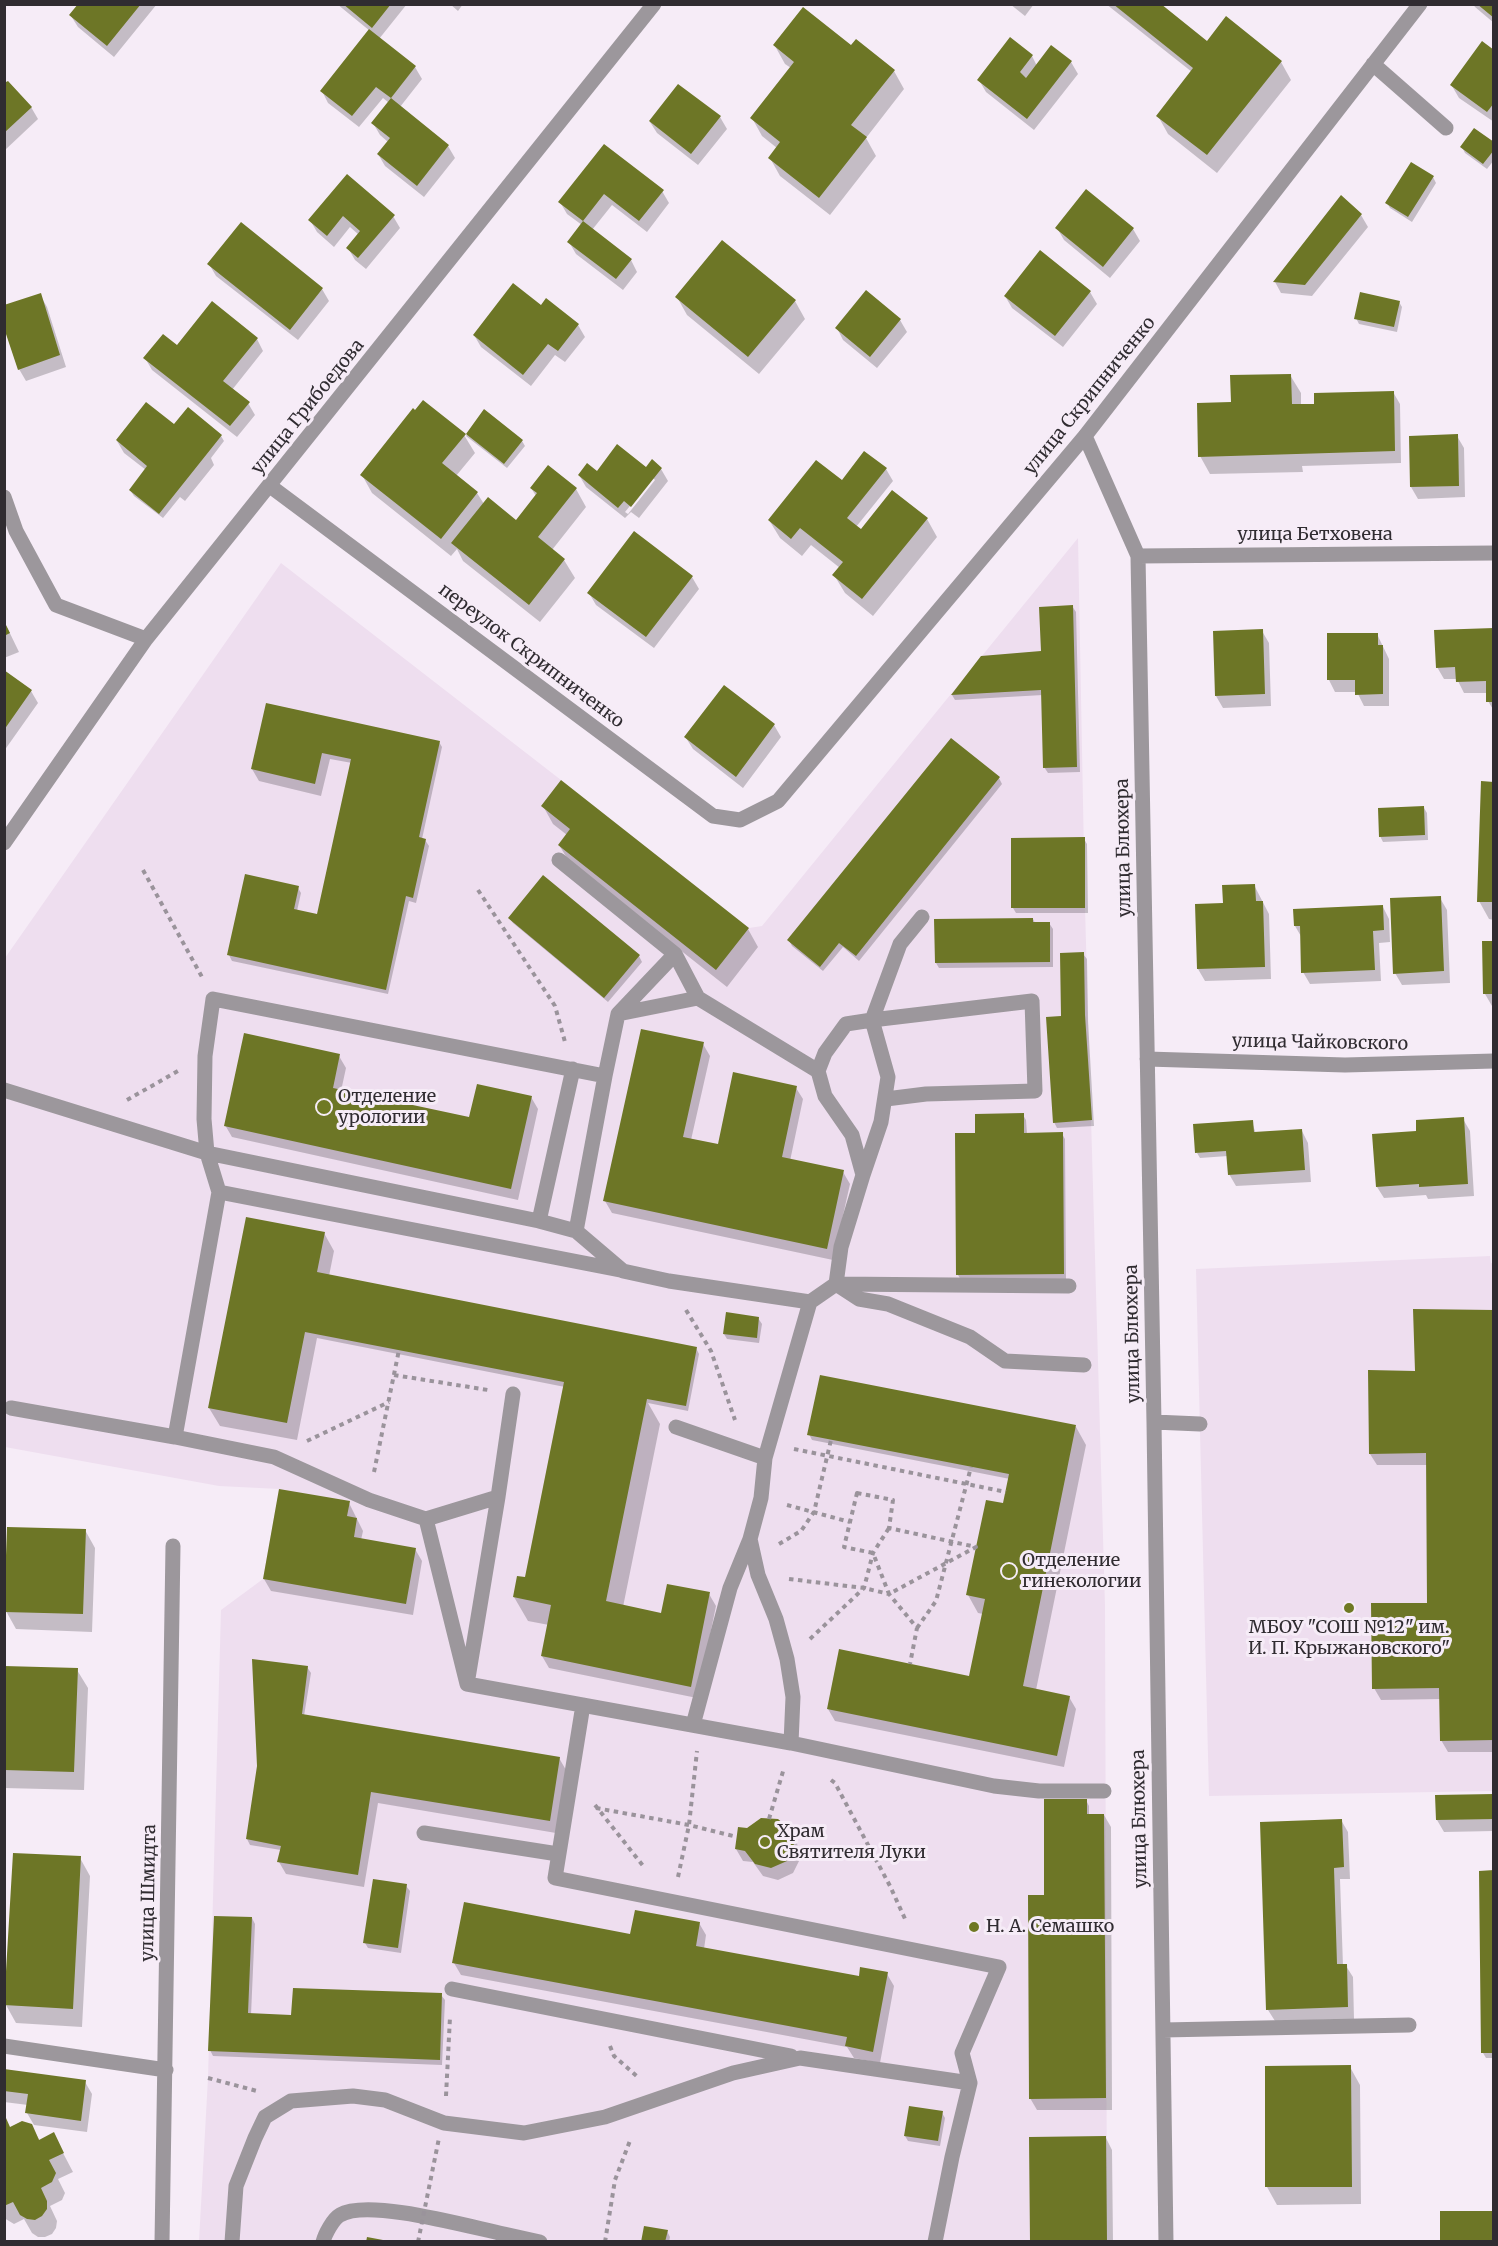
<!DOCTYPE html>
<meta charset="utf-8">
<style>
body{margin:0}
#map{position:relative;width:1498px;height:2246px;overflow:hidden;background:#f6ecf7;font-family:Merriweather,serif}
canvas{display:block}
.frame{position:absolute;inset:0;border:6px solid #302c31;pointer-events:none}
</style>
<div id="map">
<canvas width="1498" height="2246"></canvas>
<div class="frame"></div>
</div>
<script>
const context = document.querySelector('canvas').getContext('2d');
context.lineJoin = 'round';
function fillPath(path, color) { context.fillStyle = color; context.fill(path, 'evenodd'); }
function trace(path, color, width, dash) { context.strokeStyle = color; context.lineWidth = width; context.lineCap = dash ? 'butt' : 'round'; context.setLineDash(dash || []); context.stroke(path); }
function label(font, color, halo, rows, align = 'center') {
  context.font = font + ' Merriweather,serif'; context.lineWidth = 6; context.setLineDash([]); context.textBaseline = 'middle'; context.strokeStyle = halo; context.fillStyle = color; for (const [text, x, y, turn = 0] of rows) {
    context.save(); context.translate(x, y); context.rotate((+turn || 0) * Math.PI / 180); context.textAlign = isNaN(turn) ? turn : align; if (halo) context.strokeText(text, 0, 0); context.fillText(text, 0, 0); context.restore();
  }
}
fillPath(new Path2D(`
 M1078,538L1085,908L1105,1606L1107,2241H199L208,2078L221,1610L263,1579L279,1489L219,1486L5,1447V958L281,563L561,780L749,928L762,926Z
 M1490,1256L1491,1263L1494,1264L1493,1791L1209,1796L1196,1269Z`), '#eedeef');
fillPath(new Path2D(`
 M80,4H157L114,57L78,27L71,16Z
 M337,4H407L379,39L415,67L422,79L400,107L448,146L455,158L424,197L385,166L378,154L388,142L380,135L373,123L389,103L383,98L359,127L328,103L322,91L370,31Z
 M450,4H463L458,11Z
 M1010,4H1034L1025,16Z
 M1106,4H1158L1207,43L1281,62L1291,80L1217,173L1168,134L1158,116L1192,72Z
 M1473,4H1494V23L1475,7Z
 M1010,40L1032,56L1037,66L1052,47L1071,62L1078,74L1034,130L986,92L979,80Z
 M775,46L852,47L894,71L904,89L866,138L876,156L830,215L780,176L770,158L777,148L762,136L752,118L791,68L785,64Z
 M1494,52V122L1459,98L1452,86Z
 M4,85L31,107L38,119L4,151Z
 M720,117L727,129L698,165L657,133L650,122Z
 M1494,144V160L1487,169L1465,153L1462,147Z
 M604,146L662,191L669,203L647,232L612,205L592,230L631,260L637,272L623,290L576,254L569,242L582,225L567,214L560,202Z
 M347,177L393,216L400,228L366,269L355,260L348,248L359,235L350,227L334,247L317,232L310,220Z
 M1433,177L1436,183L1412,222L1390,208L1387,203Z
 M1361,215L1368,227L1312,296L1281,293L1275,282Z
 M1057,228L1133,229L1140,241L1110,278L1064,240Z
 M1040,253L1090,292L1097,304L1063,347L1012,308L1005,296Z
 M209,264L322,289L329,301L298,340L216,276Z
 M40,295L47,307L66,367L26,381L19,369Z
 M677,297L795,301L805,319L759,374L687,315Z
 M1399,302L1402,307L1397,332L1359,324L1356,318Z
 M541,307L578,325L585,337L565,362L555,355L531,386L481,347L474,335Z
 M900,320L907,332L877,368L843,340L837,328Z
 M257,339L263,351L232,390L248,403L255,415L237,437L152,370L145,358L177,347Z
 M1290,375L1301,393V405H1315L1393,392L1400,404L1401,463L1302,466L1303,472L1210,474L1200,456L1232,403Z
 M485,411L522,441L525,446L507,468L466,436Z
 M174,426L221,436L224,441L211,458L214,465L185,501L180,497L163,518L134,496L130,490L146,470L124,453L117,441Z
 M464,435L475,453L456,476L477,493L484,504L516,522L536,496L531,488L576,489L586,507L552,550L564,560L575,578L540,622L463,561L457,549L451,556L372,493L362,475Z
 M1457,436L1464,448L1465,497L1418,499L1411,487Z
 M646,469H661L668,481L639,518L631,512L625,518L586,487L579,475ZM653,478L655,480L628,514L625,512Z
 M886,469L893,481L856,527L861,531L927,519L937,537L873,616L845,593L834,575L840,568L811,545L802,556L780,538L769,520L842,481Z
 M692,577L699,589L654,648L596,605L589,593Z
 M1072,606L1076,612L1080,772L1048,773L1044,767L1043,695L955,700L952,695L1042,653Z
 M4,621L19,652L4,658Z
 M1494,630V711L1488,701L1487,693H1464L1457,679H1444L1437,667Z
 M1262,631L1269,643L1271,706L1223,708L1216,696Z
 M1328,634H1377L1389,659V706H1364L1357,692H1335L1329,680Z
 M4,672L31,691L38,703L4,751Z
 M268,704L439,742L442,747L422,839L425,840L429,846L416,903L409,901L388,994L232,961L229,955L298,888L301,893L297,911L318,916L352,763L330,759L321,796L259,781L252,769Z
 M774,725L781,737L743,788L693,749L686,738Z
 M951,740L999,778L1002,784L859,961L843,947L823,971L792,946L789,940Z
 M1494,783V920L1489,919L1479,901Z
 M543,806L748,929L758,947L727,987L570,863L559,845L567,835L553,824Z
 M1424,808L1427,813L1428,840L1383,842L1380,836Z
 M1084,839L1087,844L1088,913H1016L1013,908Z
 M1254,885L1269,914L1271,979L1205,981L1198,969L1196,905L1224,904Z
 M1440,898L1447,910L1450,983L1402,985L1395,973Z
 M1383,907L1389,919L1390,942L1379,943L1381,981L1310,984L1303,972L1302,938L1295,926V910Z
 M509,918L639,956L642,962L608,1002L513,923Z
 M1033,919L1035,923H1049L1053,929V967L939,968L936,963Z
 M1494,942V1006H1492L1485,994Z
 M1083,954L1087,959L1088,1021L1094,1126L1057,1128L1054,1122L1063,1018Z
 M703,1044L710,1056L691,1140L719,1146L796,1088L803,1099L790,1161L843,1172L850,1184L833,1260L612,1213L605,1201Z
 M339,1056L346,1068L341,1091L471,1119L531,1097L538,1109L518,1200L232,1137L225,1125Z
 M1023,1115L1026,1120L1027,1134H1062L1065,1139L1066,1279L961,1280L958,1275L977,1135Z
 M1463,1119L1470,1131L1474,1196L1428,1199L1426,1195L1384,1198L1377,1187L1418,1132Z
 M1252,1122L1256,1134L1302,1131L1308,1143L1311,1182L1236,1186L1229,1174L1228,1156L1200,1158L1197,1153Z
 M324,1233L334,1251L329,1276L696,1348L699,1354L688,1411L648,1403L660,1424L623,1607L663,1615L709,1594L716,1606L697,1698L549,1668L542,1656L549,1625L528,1621L514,1597L526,1579L565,1387L317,1338L297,1440L220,1426L209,1408Z
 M1494,1311V1752H1448L1441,1740V1699L1381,1700L1374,1688L1429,1604L1427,1465H1377L1370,1454L1416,1373Z
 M758,1318L762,1324L759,1343L727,1339L724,1334Z
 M1076,1427L1086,1445L1036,1690L1069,1697L1076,1709L1064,1767L835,1721L828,1709L970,1677L983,1614L978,1613L968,1595L1004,1505L1010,1479L812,1440L809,1434Z
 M349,1503L363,1531L361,1540L415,1549L422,1561L413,1615L271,1591L264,1579Z
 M85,1530L95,1548L92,1632L16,1629L6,1611Z
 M4,1667L77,1670L88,1688L84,1790L4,1788Z
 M307,1667L311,1673L304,1716L559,1758L566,1770L556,1833L378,1803L364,1887L286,1874L279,1862L281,1850L250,1845L247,1839Z
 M1494,1795V1831L1444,1832L1437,1820Z
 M1086,1800L1089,1806V1816L1104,1815L1111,1827L1112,2110H1037L1030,2098Z
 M1341,1820L1348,1832L1350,1879H1340L1343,1966H1346L1353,1977L1354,2019L1275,2021L1268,2010Z
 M790,1831L797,1843L800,1859L793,1873L778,1880L763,1876L753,1862L743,1861L736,1849Z
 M80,1858L90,1876L82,2027L16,2023L6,2005Z
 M1494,1872V2058H1486L1483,2053Z
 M406,1886L410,1891L401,1953L368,1948L365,1943Z
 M252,1918L255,1924L251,2015L293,2016L441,1995L445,2000L442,2065L213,2056L210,2050Z
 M699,1923L706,1935L704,1949L860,1978L887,1974L894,1986L880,2063L854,2058L847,2047L461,1975L454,1963Z
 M1350,2067L1360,2085L1361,2204L1277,2205L1267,2187Z
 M4,2071L85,2082L92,2094L87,2132L34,2125L27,2113L28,2105L4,2102Z
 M942,2113L945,2118L940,2146L908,2141L905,2136Z
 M4,2121L11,2129L31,2125L40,2141L53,2134L73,2172L58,2179L65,2193L62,2200L50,2206L57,2221L56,2228L52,2234L45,2237H38L32,2233L24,2219L14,2224L4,2218Z
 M1106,2138L1112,2150L1113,2242H1031Z
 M667,2231L670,2237L669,2242H643Z`), '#0003');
fillPath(new Path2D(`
 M78,4H141L107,46L69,15Z
 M343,4H391L372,28Z
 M1113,4H1161L1207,41L1226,16L1282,61L1207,155L1156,116L1193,68Z
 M1477,4H1494V18Z
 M803,7L851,45L856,39L895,70L851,125L867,137L819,198L768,158L780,142L750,118L794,62L773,45Z
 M369,29L416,66L391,98L376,87L352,116L320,91Z
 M1010,37L1033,55L1020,72L1026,78L1051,45L1072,61L1027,119L977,80Z
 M1482,41L1494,50V103L1487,112L1450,85Z
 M8,81L32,107L4,133V83Z
 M678,84L721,116L691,154L649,121Z
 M391,98L449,145L417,186L377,154L390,138L371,123Z
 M1474,128L1494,142V150L1483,164L1460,147Z
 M604,144L664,190L639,221L604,194L583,221L558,202Z
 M1411,162L1434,176L1408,217L1385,203Z
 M347,174L395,215L358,258L346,248L360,231L343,216L327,236L308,220Z
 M1086,189L1134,228L1103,267L1055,228Z
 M1341,195L1362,214L1305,285L1273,282Z
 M583,221L632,259L616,279L567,242Z
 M241,222L323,288L290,330L207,264Z
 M722,240L796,300L748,357L675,297Z
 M1040,250L1091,291L1055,336L1004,296Z
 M513,283L541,305L546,298L579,324L558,351L548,344L523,375L473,335Z
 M866,290L901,319L870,357L835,328Z
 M1360,292L1400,301L1394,327L1354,319Z
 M41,293L60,355L18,370L4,328V305Z
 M212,301L258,338L223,381L250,402L230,426L143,358L163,334L177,345Z
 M1291,374L1292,404H1314V393L1394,391L1395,451L1198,457L1197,403L1231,402L1230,375Z
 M423,400L466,434L442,463L478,492L441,539L360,475L413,408L415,410Z
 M146,402L174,424L188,407L222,435L159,514L129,490L147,466L116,440Z
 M484,409L523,440L504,464L466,434Z
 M1458,434L1459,486L1410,487L1409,436Z
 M617,444L646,467L652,459L662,468L631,507L624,501L618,508L578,475L587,463L597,471Z
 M864,451L887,468L847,518L861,529L892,490L928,518L862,599L832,575L843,562L800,528L791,539L768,520L816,460L842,480Z
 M548,465L577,488L538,537L565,559L529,605L451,543L488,497L516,520L537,493L530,488Z
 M634,531L693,576L646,637L587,593Z
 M1073,605L1077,767L1043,768L1041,690L951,695L981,656L1041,651L1039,607Z
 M4,621L10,633L4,636Z
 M1494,628V702H1486V681L1456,682L1455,667L1436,668L1434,630Z
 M1263,629L1265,694L1215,696L1213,631Z
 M1327,633H1378V645H1383V694L1355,695V680H1327Z
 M4,670L32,690L4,730Z
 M724,685L775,724L736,777L684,737Z
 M266,703L440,741L419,837L426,839L413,898L406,896L386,990L227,955L245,874L299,886L294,909L317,914L351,759L322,753L315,784L251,769Z
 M951,738L1000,777L856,956L839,943L820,967L787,940Z
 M561,780L749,928L716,970L558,845L570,829L541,806Z
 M1481,781L1494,782V902H1477Z
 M1424,806L1425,835L1379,837L1378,808Z
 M1085,837V908H1011V838Z
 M543,875L640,955L604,998L508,918Z
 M1255,884L1256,901H1263L1265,967L1197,969L1195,904L1223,903L1222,885Z
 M1441,896L1444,971L1393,974L1390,898Z
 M1383,905L1384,930L1373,931L1375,970L1301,973L1300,926H1294L1293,909Z
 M1033,918V922H1050V962L935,963L934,919Z
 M1482,941H1494V994H1483Z
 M1084,952L1085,1015L1092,1120L1053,1123L1046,1017L1061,1016L1060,953Z
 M641,1029L704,1042L683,1137L718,1144L733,1072L797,1086L782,1157L844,1170L827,1249L603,1201Z
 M244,1033L340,1054L333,1088L469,1117L477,1084L532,1096L511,1189L224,1126Z
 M1024,1113V1133L1063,1132L1064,1274L956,1275L955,1133H975V1114Z
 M1464,1117L1468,1184L1419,1187V1184L1376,1187L1372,1134L1416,1131V1120Z
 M1253,1120L1254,1132L1302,1129L1305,1170L1228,1175L1226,1151L1195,1153L1193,1124Z
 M246,1217L325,1232L317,1272L697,1347L686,1406L647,1399L606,1601L661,1613L667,1584L710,1592L691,1687L541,1656L551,1605L513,1597L517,1576L525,1577L564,1382L305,1332L287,1423L208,1408Z
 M1413,1309L1494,1310V1740L1440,1741L1439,1688L1372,1689L1371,1603H1427L1426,1453L1369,1454L1368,1370L1415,1371Z
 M726,1312L759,1317L757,1338L723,1334Z
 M820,1375L1076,1425L1023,1686L1070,1696L1057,1756L827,1709L839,1649L969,1676L985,1599L966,1595L976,1547L986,1500L1003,1503L1009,1474L807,1435Z
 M279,1489L350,1501L347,1516L357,1518L354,1537L416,1548L406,1604L263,1579Z
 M7,1527L86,1529L83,1614L4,1612Z
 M252,1659L308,1666L302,1714L560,1757L550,1821L371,1792L358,1875L277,1862L281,1846L246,1839L257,1766Z
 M4,1666L78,1668L74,1772L4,1770Z
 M1494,1794V1819L1436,1820L1435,1795Z
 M1044,1799H1087V1814H1104L1106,2098L1029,2099L1028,1895H1044Z
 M761,1818L778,1819L791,1830L794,1846L787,1861L771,1868L755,1864L745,1851L735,1849L738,1827L747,1828Z
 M1342,1819L1344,1867L1334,1868L1337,1964H1347L1348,2007L1266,2010L1260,1822Z
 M13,1853L81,1856L73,2009L4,2005Z
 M1494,1870V2053H1481L1479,1871Z
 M373,1879L407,1884L398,1948L363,1943Z
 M464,1902L630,1934L635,1910L700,1922L696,1946L859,1976L860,1967L888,1972L873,2052L845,2046L847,2037L452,1963Z
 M214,1916L252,1917L248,2013L291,2015L293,1988L442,1993L440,2060L208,2051Z
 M1351,2065L1352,2187H1265V2066Z
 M4,2069L86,2080L81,2121L25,2113L28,2094L4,2091Z
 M909,2106L943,2111L938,2141L904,2136Z
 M6,2118L10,2127L22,2121L32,2124L39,2140L54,2132L64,2153L49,2160L56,2173L52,2182L41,2188L47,2201V2209L42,2216L35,2220L27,2219L20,2215L13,2202L4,2206V2119Z
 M1106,2136L1107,2242H1030L1029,2137Z
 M1440,2211H1494V2241L1440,2242Z
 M644,2226L668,2230L665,2242H641Z
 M367,2237L383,2240V2242H366Z`), '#6d7626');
trace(new Path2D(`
 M143,870L202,977
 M478,890L555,1006L565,1042
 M127,1100L178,1071
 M686,1310L711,1351L735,1420
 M394,1375L488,1390
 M307,1441L389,1402
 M794,1449L1006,1492
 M374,1472L399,1350
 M857,1493L893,1500L889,1528L976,1547L889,1594L873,1553L844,1547Z
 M787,1505L850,1522
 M779,1544L801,1531L814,1512L831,1440
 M789,1579L864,1588L889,1594L917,1628L910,1664
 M917,1628L936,1601L971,1467
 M810,1639L864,1588L873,1553L889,1528
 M831,1780L835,1783L890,1886L906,1921
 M595,1805L644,1867
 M596,1808L689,1825L737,1837
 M769,1819L784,1768
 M678,1877L689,1825L697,1751
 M610,2046L614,2056L639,2078
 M208,2078L257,2091
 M446,2096L450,2017
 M605,2242L615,2180L631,2138`), '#9a939b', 4, [4.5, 4.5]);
trace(new Path2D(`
 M1373,64L1446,128
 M1085,436L1138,556L1154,1422L1166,2242
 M270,486L713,816L740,820L778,801L1085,436L1420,4
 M4,497L16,531L56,605L146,639
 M1138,556L1494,553
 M4,843L146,639L654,4
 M559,860L675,954L618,1014L605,1076
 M922,917L900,944L872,1020L846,1024L825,1053L818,1071L825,1096L852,1135L863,1175L841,1247L836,1284L859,1299L888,1304L970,1337L1005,1361L1084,1365
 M675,954L698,998
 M618,1014L698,998L818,1071
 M1147,1059L1345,1065L1494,1061
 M4,1090L207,1153L539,1221L576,1231L623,1271L669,1281L810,1302L765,1458L761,1498L750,1539L758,1575L776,1619L787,1659L793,1697L791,1743
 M863,1175L881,1122L888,1077L872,1020L1032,1001L1035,1091L926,1094L886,1099
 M219,1192L620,1270
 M539,1221L573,1069
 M576,1231L605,1076L213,999L205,1056L204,1119L207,1153L219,1192L175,1437L274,1457L369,1500L426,1519L467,1684L791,1743L994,1786L1039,1791H1104
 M810,1302L836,1284L1069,1286
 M11,1408L175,1437
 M1154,1422L1200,1424
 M676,1427L765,1458
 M426,1519L498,1497L513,1394
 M468,1678L498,1497
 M583,1705L555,1878L999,1967L962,2053L970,2083L952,2157L935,2242
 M693,1725L730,1588L750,1539
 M424,1833L558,1854
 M452,1989L791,2056
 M1163,2030L1409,2025
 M4,2046L166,2070
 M504,2234L540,2242
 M162,2242L173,1546
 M232,2242L236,2186L255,2138L265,2117L291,2101L353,2096L385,2100L444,2123L524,2133L605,2117L733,2073L800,2058L970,2083
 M323,2242C325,2234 333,2219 340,2215C368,2198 470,2227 504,2234L503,2242`), '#9c979c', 15);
trace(new Path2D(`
 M418,2242L439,2138`), '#9a939b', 4, [4.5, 4.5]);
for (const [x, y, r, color] of [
 [324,1107,8,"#6f7923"],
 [1009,1571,8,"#6f7923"],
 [1349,1608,6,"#6f7923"],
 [765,1842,6,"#6f7923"],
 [974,1927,6,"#6f7923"]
]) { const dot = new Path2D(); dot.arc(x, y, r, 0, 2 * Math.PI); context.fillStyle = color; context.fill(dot); trace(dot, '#f6ecf7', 2); }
label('18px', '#302c31', '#f6ecf7', [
 ["улица Скрипниченко",1090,396,-51],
 ["улица Грибоедова",308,407,-51],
 ["улица Бетховена",1315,535],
 ["переулок Скрипниченко",531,656,37],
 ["улица Блюхера",1124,848,-91],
 ["улица Чайковского",1320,1043,1],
 ["улица Блюхера",1133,1334,-91],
 ["улица Блюхера",1140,1819,-91],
 ["улица Шмидта",149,1893,-89]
]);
label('18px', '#302c31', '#f6ecf7', [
 ["Отделение",338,1097],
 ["урологии",338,1118],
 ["Отделение",1022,1561],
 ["гинекологии",1022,1582],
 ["МБОУ \"СОШ №12\" им.",1349,1628,"center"],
 ["И. П. Крыжановского\"",1349,1649,"center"],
 ["Храм",777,1832],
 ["Святителя Луки",777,1853],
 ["Н. А. Семашко",986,1927]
], 'left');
</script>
